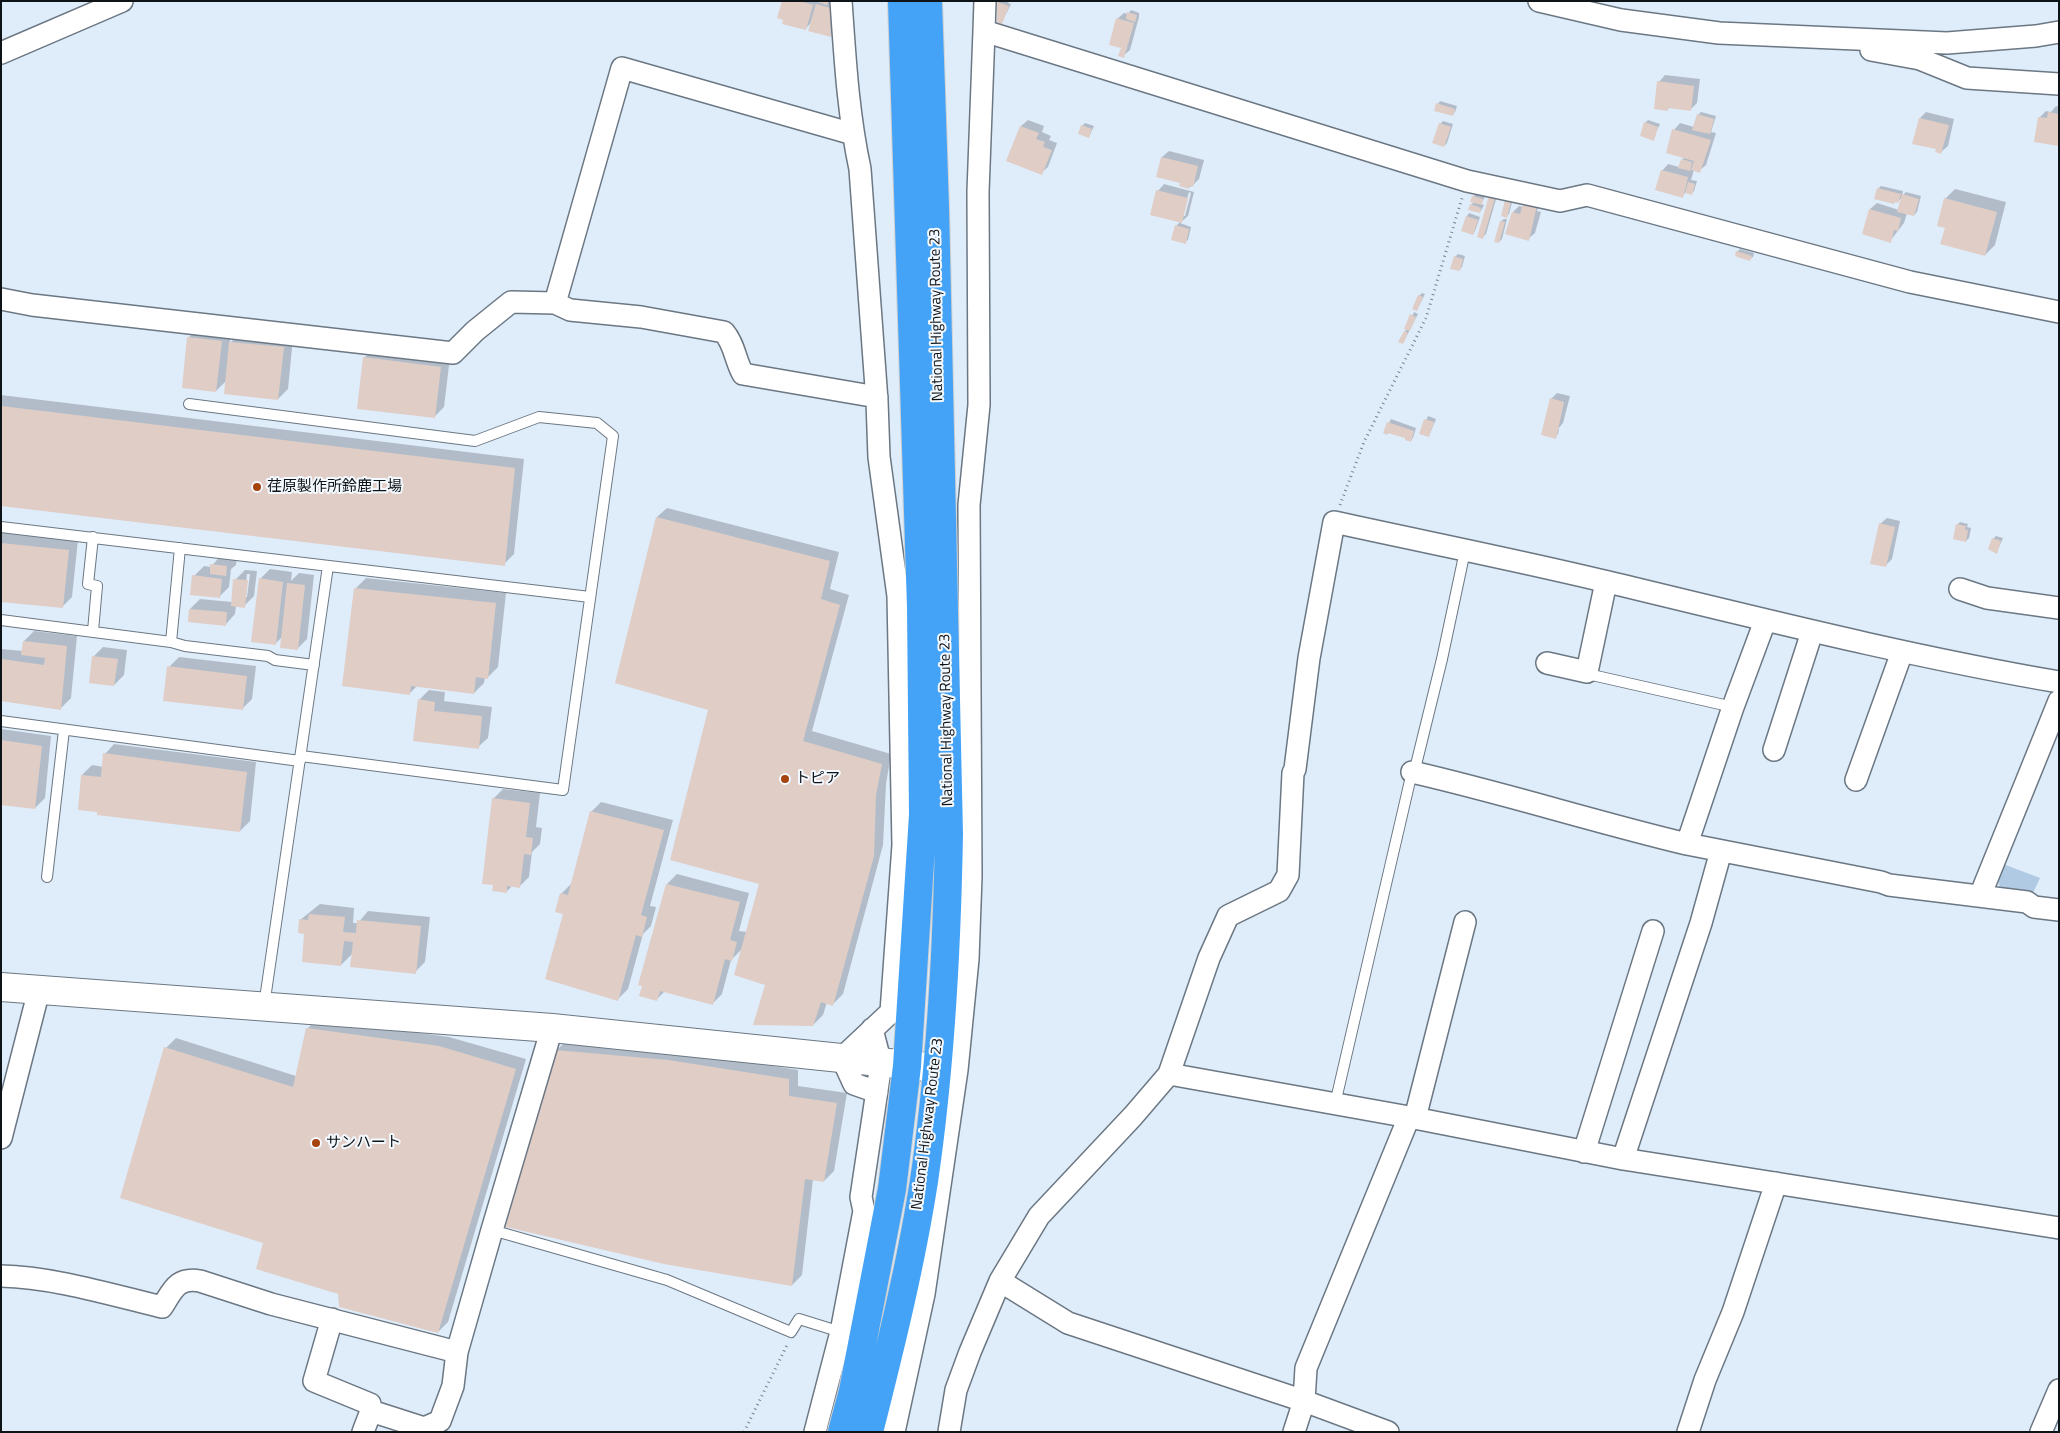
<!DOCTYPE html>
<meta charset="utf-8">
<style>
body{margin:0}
#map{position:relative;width:2060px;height:1433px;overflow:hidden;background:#dfecfa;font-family:"Titillium Web",sans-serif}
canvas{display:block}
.frame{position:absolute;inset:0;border:2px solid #0e1317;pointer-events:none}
</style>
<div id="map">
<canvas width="2060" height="1433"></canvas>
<div class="frame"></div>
</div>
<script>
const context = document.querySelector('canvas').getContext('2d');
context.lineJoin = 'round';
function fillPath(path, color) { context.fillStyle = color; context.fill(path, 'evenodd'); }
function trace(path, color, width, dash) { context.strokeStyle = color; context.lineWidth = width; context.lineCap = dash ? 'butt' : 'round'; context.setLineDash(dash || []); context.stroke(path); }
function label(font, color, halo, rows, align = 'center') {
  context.font = font + ' "Titillium Web","Noto Sans JP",sans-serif'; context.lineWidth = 4; context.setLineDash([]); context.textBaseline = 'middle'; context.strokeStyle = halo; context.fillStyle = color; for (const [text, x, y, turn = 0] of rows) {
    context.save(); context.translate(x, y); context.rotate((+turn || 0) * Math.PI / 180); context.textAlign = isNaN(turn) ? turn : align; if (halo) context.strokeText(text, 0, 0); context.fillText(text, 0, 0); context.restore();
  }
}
fillPath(new Path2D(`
 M2003,864L2040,878L2033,893L2000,888L1998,881Z`), '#b1cae3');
fillPath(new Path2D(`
 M783,1H833V33L830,36L812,22L805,29Z
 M1000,1H1009L1008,3L1011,4L1002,22L998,3Z
 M1131,10L1139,13V17L1130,50L1123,56L1117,19L1124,13L1128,14Z
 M1665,75L1700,79L1697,103L1690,110L1670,107L1667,110L1659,82Z
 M1440,101L1457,106L1455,112L1452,115L1438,104Z
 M2056,106L2059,107V145L2040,117L2046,111L2051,112Z
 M1701,112L1716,116L1711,132L1716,133L1706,165L1699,171L1694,170L1691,180L1697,181L1694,191L1691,194L1686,192L1682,196L1662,171L1668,164L1679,167L1684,157L1674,130L1680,123L1694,127L1698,115Z
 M1926,112L1954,119L1948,146L1941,152L1920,118Z
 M1028,120L1044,126L1042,132L1051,136L1049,140L1057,143L1048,167L1041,173L1008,160L1021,126Z
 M1648,120L1660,124L1653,139L1645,123Z
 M1443,121L1453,124L1447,143L1444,146L1440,124Z
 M1085,123L1094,126L1089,137L1082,126Z
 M1169,151L1204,160L1199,179L1192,186L1188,188L1181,182L1157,176L1162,157Z
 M1164,184L1194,192L1188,216L1180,223L1191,227L1188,240L1185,242L1176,226L1180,222L1158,191ZM1189,192L1191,193L1185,216H1182Z
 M1881,186L1903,191L1902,196L1906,192L1921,196L1917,212L1914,215L1907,213L1904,223L1890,241L1870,209L1877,203L1899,210L1902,197L1898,202L1878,189Z
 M1955,189L2006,202L1995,245L1985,255L1947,227L1945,199Z
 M1474,193H1487L1481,204L1484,205L1482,209L1480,212L1471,205L1474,202L1473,197L1476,194Z
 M1497,196L1486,234L1483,237L1490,197Z
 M1509,198L1513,199L1509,214L1506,217V201Z
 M1540,202L1537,211L1541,212L1535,233L1528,239L1513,212L1519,206L1523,207Z
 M1469,213L1480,217L1475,231L1473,234L1467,216Z
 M1504,219H1507L1502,239L1499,242L1501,221Z
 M1740,249L1754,253L1753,257L1750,259L1737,252Z
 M1458,254L1465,256L1462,267L1459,270L1455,257Z
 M1422,293L1425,294L1417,310L1419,296Z
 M1414,312L1418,314L1403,343L1405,332Z
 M198,328L231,331L230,343L241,332L293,338L288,389L278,399L227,380L216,391L188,338Z
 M374,348L450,357L444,407L434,417L364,358Z
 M1557,393L1570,396L1563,423L1558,429H1559L1558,434L1555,437L1551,399Z
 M1,395L524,459L514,554L504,564L1,505Z
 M1428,416L1436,419L1429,436L1421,433Z
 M1391,419L1416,428L1413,438L1410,441L1406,437L1388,432L1384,433Z
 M667,508L839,552L830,589L849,595L812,731L891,754L886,784L883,845L843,994L833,1004L827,1002L823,1015L813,1025L767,984L742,949L731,960L722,994L712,1004L665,991L657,999L667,884L677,874L749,893L739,931L747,932L761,883L709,709L657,517Z
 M1887,518L1900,521L1892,559L1885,566L1880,524Z
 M1960,522L1968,524L1967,527L1971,528L1969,538L1966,541L1957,525Z
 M1,532L78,540L72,597L62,607L1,601Z
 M1996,536L2003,538L1997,552L1993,539Z
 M221,555L237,556L236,565L231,569L229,587L219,597L194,576L204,566L211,567Z
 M270,569L292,572L291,581L299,573L314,575L307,639L297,649L283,636L275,644L260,579Z
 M245,570L257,571L254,596L244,606H236L235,614L226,624L190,609L200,599L232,602L235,580ZM247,574H250L247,597H245Z
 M366,578L506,593L498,667L488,677H485L484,683L474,693L417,686L409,694L356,588Z
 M34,631L77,636L71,698L61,708L1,700V649L23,651L24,641Z
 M103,647L127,650L124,675L114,685L93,657Z
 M179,657L256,666L252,699L242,709L169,667Z
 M429,690L445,692L444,701L492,707L488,738L478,747L419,700Z
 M1,729L51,736L45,798L35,808L1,803Z
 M114,744L256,762L250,821L240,831L82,775L92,765L104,767L105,754Z
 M503,789L540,793L536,827L542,828L540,844L532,852L529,877L519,887L512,886L506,892L493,799Z
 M601,802L673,820L650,906L656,907L651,926L643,934L628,989L618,999L564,913L561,894L571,884L591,812Z
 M320,904L354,908L353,923H358L368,911L430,917L425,962L415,972L353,953L341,965L306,933L300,920Z
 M317,1019L449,1037L526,1059L448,1322L438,1332L340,1293L265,1242L166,1048L176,1038L296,1076L307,1029Z
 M566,1041L678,1051L798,1070V1086L847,1093L834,1171L824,1181L813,1179L802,1275L792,1285L556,1051Z`), '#0003');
fillPath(new Path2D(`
 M782,1H799L813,5L806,30L782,24L783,20L777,18Z
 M815,1H828L827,5Z
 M997,2L1009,6L1002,24L997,22Z
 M816,4L830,8L831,37L808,31Z
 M1127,12L1137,15L1135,22L1126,19Z
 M1116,18L1134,23L1124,58L1118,56L1121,48L1109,45Z
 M1657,81L1694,86L1691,111L1668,108V111L1654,109Z
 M1436,103L1455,109L1453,116L1434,111Z
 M2048,112L2059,114V146L2034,142L2038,117L2047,118Z
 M1697,114L1714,119L1710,134L1692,130Z
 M1919,118L1949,125L1941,154L1935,152L1936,149L1912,144Z
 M1644,122L1658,127L1654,141L1640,136Z
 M1439,123L1451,127L1444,147L1432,143Z
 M1081,125L1092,129L1089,138L1078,134Z
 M1020,126L1039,133L1036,139L1045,142L1043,147L1052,150L1042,175L1006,161Z
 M1672,129L1711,140L1700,173L1691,170L1694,161L1666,153Z
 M1161,157L1198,166L1193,187L1189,186V189L1179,186L1180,183L1156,177Z
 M1681,159L1692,162L1690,171L1678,168Z
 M1661,170L1688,177L1683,198L1655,190Z
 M1688,182L1695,184L1692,195L1685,193Z
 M1877,188L1901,194L1898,203L1895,202L1894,204L1874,199Z
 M1156,190L1188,198L1182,223L1150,215Z
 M1902,194L1919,199L1914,216L1897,212Z
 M1472,196L1483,199L1482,205L1470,202Z
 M1489,196L1495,198L1483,239L1477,237Z
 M1944,198L1997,212L1985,256L1940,244L1945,228L1937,226Z
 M1505,200L1511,202L1507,218L1501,216Z
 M1524,201L1537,205L1529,241L1505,234L1512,212L1520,214Z
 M1470,204L1481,208L1480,213L1468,210Z
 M1869,209L1901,218L1898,231L1894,230L1891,243L1862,234Z
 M1466,216L1478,220L1473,235L1461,231Z
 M1500,221L1505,222L1499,243L1494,242Z
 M1175,225L1189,229L1186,244L1171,240Z
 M1736,251L1752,256L1750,261L1737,257L1735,255Z
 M1454,256L1463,259L1460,271L1450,269Z
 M1418,295L1423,297L1417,311L1412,309Z
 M1410,314L1416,317L1410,331L1404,329Z
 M1404,331L1408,333L1403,344L1398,342Z
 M187,337L222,341L216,392L182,388Z
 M229,342L284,347L278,400L224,394Z
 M363,357L441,367L435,418L357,409Z
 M1550,398L1564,402L1556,439L1541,435Z
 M1,406L515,468L505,566L1,506Z
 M1424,419L1434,422L1429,437L1419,434Z
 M1387,422L1414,431L1411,442L1405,440V438L1388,433L1387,435L1383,433Z
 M656,517L830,561L821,599L840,605L803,741L882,764L876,795L874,856L833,1006L821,1002L813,1026L753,1025L765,985L734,975L759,884L670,860L708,710L615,683Z
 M1879,523L1895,527L1886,567L1870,564Z
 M1956,524L1966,526L1965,530H1968L1966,542L1953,539Z
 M1992,538L2001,541L1997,554L1988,549Z
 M1,543L69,550L63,608L1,602Z
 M210,564L227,566L226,576L210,574Z
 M192,575L222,579L220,598L190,595Z
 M259,578L283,582L276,645L251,642Z
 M233,579L248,580L245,608L231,606Z
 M287,583L305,585L298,650L280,648Z
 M354,588L496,603L488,679L476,677L474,694L411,686L410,695L342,686Z
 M189,609L227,612L226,626L188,622Z
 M23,641L67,646L61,710L1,701V659L44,665L45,658L21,655Z
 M92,656L118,659L114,686L89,683Z
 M167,666L247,676L243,710L163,701Z
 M418,699L435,702L434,711L482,716L479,749L413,741Z
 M1,740L42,746L35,809L1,805Z
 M103,753L247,772L240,832L97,815V812L78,810L81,775L101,777Z
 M492,798L530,803L526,837L533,838L531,855L524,854L520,888L507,886V893L492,891L493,885L482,884Z
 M590,811L664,830L641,915L647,917L642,937L636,935L618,1001L545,979L563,914L555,912L560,893L568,895Z
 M666,884L740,902L730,940L737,942L732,961L725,959L713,1005L660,991L657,1001L639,996L642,986L638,985Z
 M309,914L345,917L343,932L356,933L357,920L421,926L416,974L350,967L353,942L344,941L341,966L302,962L304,934L298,933L299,919L308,920Z
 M306,1028L439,1046L516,1069L438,1333L339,1307L338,1294L256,1269L263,1243L120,1198L164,1047L293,1087Z
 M555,1050L668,1060L789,1079V1096L837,1103L824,1182L805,1179L792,1286L664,1264L502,1226Z`), '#e0cdc6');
const lane = new Path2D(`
 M189,404L475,441L539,417L597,423L613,436L563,790L301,756
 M1,527L590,597
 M1,620L171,642L185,646L268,656L275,660L314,665
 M93,631L97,586L88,584L93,537
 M171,642L180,548
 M1587,672L1592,675L1733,707
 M1,721L300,761
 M1414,773L1442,659L1465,551
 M47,877L64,730
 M264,1006L328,566
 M1335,1104L1412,772
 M492,1230L667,1280L791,1332L799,1319L841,1332`);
const street = new Path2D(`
 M841,1C845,58 848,113 860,169L877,401L879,457L898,596L903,845L891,1012L842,1058L854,1084L877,1092
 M985,1L984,31L1467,181L1560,201L1587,195L1910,282L2059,312
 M1539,1L1621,20L1719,33L1947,43L2036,36L2059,32
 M1871,50L1920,59L1967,78L2059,84
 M1,53L122,1
 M1,299L32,305L453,353L475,331L511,302L555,303L622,68L853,134
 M555,303L570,310L641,317L724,332C735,345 735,360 743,374L877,397
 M1960,589L1987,598L2059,608
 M1765,621L1733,707L1687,844L1881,882L1889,885L2027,902L2034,907L2059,910
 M1547,663L1587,672L1606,582
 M1774,750L1812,632
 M1412,772C1504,793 1595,822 1687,844
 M1856,780L1902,652
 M1980,896L2059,701
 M1169,1074L1409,1117L1623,1159L2059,1228
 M1415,1118L1465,922
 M1,1138L39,990
 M1584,1152L1653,931
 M1623,1159L1701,923L1721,851
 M1,1276C53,1277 112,1295 162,1307C173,1290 177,1277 200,1281L271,1304L457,1352
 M1000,1281L1068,1323L1304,1401L1388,1432
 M332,1319L314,1381L370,1404L371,1411
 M363,1432L371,1411L424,1428L440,1421L453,1386L457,1352L492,1230L552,1028
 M815,1432L841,1332L864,1211L861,1197L881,1064L872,1029
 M894,1432L924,1294L957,1070L968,959L971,876L969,505L979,405L978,192L984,31
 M949,1432L956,1390L970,1352L1000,1281L1039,1216L1133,1116L1169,1074L1209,958L1228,916L1279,891L1288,875L1293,773L1295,769L1309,658L1334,522C1425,542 1517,560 1608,582C1758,618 1907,656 2059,682
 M1294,1432L1304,1401L1306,1368L1409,1117
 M1688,1432L1705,1380L1733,1312L1776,1183
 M2041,1432L2059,1390`);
const secondary = new Path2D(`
 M1,987L552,1028L937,1068`);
const highway = new Path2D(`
 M842,1432L853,1391L892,1189L907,1066L923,815L921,607L902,1
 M869,1432C890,1349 911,1265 924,1181C941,1066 947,950 949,834L935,207L928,1`);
trace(lane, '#6b7783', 12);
trace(street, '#6b7783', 24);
trace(secondary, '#6b7783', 30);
trace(highway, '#cfd0d1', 30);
trace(new Path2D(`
 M1340,505L1364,442L1426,318L1462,198
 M744,1432L787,1345`), '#7a838d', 3, [1, 4]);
trace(lane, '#fff', 10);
trace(street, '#fff', 21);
trace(secondary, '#fff', 28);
trace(highway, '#44a3f7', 28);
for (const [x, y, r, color] of [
 [257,487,5,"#a6420e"],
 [785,779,5,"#a6420e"],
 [316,1143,5,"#a6420e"]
]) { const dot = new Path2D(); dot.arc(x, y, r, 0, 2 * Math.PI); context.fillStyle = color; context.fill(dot); trace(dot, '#f3f9fe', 2); }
label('15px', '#0e1317', '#f3f9fe', [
 ["National Highway Route 23",937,315,-91],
 ["National Highway Route 23",947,720,-91],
 ["National Highway Route 23",928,1124,-83]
]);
label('15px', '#0e1317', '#f3f9fe', [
 ["荏原製作所鈴鹿工場",267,487],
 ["トピア",795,779],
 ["サンハート",326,1143]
], 'left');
</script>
